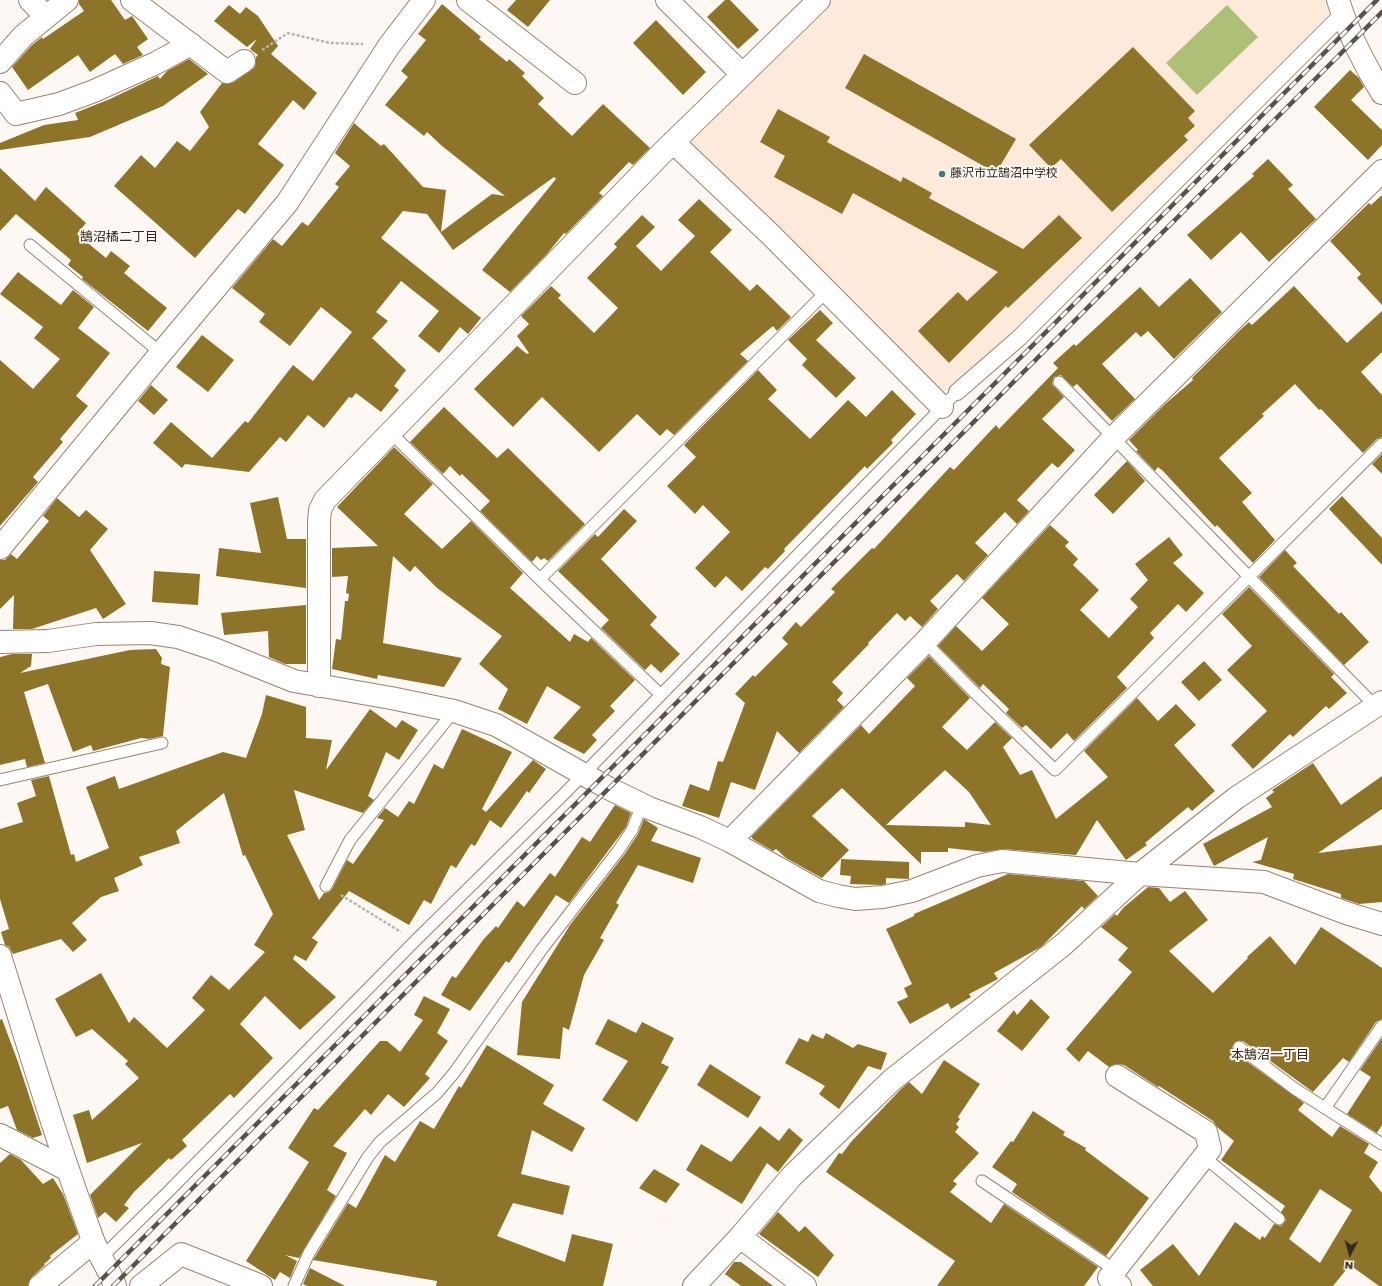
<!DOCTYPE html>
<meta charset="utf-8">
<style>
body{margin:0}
#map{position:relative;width:1382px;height:1286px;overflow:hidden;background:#fdf8f3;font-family:Poppins,sans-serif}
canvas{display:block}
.north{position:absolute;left:1330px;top:1234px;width:40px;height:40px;-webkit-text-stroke:3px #fdf8f3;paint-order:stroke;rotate:186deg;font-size:11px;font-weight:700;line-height:16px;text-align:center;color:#322921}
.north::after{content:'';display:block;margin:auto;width:14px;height:18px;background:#322921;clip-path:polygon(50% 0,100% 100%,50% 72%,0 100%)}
</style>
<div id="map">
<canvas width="1382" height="1286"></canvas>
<div class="north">N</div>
</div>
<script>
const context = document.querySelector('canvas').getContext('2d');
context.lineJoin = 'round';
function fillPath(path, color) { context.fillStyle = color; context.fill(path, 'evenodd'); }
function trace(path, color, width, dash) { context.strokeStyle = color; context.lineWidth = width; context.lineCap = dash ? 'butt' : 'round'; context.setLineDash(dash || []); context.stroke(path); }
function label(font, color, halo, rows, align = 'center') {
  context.font = font + ' Poppins,"Noto Sans JP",sans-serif'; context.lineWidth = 4; context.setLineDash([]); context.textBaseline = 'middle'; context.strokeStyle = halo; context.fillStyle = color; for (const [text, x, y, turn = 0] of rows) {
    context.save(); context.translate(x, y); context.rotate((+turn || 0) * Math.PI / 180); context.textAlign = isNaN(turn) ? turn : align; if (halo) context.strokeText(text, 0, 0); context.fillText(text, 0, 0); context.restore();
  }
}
fillPath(new Path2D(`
 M833,0H1324L1329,14L1210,135L950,392L935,389L689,151L691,138L757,76Z`), '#fdeada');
fillPath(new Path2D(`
 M1227,5L1258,37L1197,95L1166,63Z`), '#aebf77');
fillPath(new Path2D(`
 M79,0H111L125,20L132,16L148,39L137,47L143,55L123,64L115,54L90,72L78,55L28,90L12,67L32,45L42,37L43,39L84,11L79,4Z
 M516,0H550L528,27L507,10Z
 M725,0H730L759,30L738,49L707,17Z
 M442,4L481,37L479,39L507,62L509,59L525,73L522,76L544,98L538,104L572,136L603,104L650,148L633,165L629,162L599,193L603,196L566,234L564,233L547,254L510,292L482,270L556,179L554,177L453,250L427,214L403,211L381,238L481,318L468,334L460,327L439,353L418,336L439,311L401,281L376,312L388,321L372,338L406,370L394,386L399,390L381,412L356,393L352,398L349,397L324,428L308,415L286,442L280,437L249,472L185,464L182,468L153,443L171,422L212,458L245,421L248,423L293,365L313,381L352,332L321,307L290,346L259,322L265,314L232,288L273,239L282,246L302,222L308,226L339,187L335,184L350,166L335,153L354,123L381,146L384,144L423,187L446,190L441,232L492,194L505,196L442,146L427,132L424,136L385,105L408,77L401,71L426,40L418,34Z
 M229,5L240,14L246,7L258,16L278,46L271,54L317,93L304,110L293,100L258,144L284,165L245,214L238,209L195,258L114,186L141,155L155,168L177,141L190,151L209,127L200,112L222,83L227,84L234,82L255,67L256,57L258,55L250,49L257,39L247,47L214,21Z
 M656,20L706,72L683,95L633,43Z
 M1133,47L1195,111L1188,118L1195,126L1184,136L1188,140L1112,212L1061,159L1051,168L1029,145Z
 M864,54L1016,139L996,173L845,88Z
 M189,59L208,74L163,106L90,137L0,150V143L44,125L78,120L75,113L110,99L158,76L160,79L167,71Z
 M1350,70L1359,78L1364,87L1351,100L1382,130V145L1368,160L1314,107Z
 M778,109L830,137L827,142L901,182L903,177L932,193L929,198L1023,249L1059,215L1082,238L1008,308L1006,306L949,363L918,331L958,292L967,301L998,272L853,193L842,214L774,177L785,156L760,142Z
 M1268,159L1293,185L1288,189L1316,219L1269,262L1241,232L1211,260L1187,235L1254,176L1252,174Z
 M0,168L35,201L46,187L86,223L77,234L106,258L111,251L130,266L124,273L167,308L148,331L82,279L83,277L68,265L71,260L16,214L0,231Z
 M1382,195V305L1357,278L1361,274L1330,241L1369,203L1371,205Z
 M699,199L732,230L710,252L750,291L757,284L791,317L777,331L773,326L740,354L748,361L674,435L667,429L660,436L637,414L599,452L542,397L513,427L474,389L517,346L527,354L529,353L517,336L529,324L521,316L551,286L561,295L558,298L594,333L618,308L587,278L617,247L614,244L642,215L655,227L636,246L661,271L695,236L678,220Z
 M18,272L61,305L73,290L94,307L78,328L110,353L76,396L88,406L60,439L63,442L33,477L38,482L0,526V360L33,389L60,359L34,338L43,327L0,294Z
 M1190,278L1222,312L1174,359L1148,331L1141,337L1136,332L1102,364L1135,399L1112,421L1077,384L1073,387L1061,375L1054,377L1052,384L1064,397L1042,419L1075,450L1058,468L1052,463L1017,500L1029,511L1017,524L1005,512L975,543L988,555L964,581L957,574L930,601L938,609L922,627L910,616L905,621L897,613L868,643L869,644L832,682L843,693L837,700L844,707L799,753L777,731L755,790L731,782L719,818L682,806L690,784L709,791L718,761L723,762L745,703L735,694L753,675L755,677L788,644L782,638L796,622L801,627L835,592L831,589L872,548L874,549L950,467L954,470L996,425L999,429L1058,368L1053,363L1074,344L1076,346L1140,287L1159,307Z
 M1294,286L1347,343L1382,311V352L1361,372L1382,395V437L1377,439L1363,453L1321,409L1319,410L1295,384L1262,414L1264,416L1219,458L1252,493L1242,502L1275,540L1253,563L1217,525L1215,527L1162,470L1158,467L1155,471L1136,451L1138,450L1129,440L1164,405L1193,380L1192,378L1239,331L1249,322L1252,325Z
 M820,310L833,323L816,340L856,378L836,398L802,365L807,359L788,340Z
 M202,335L234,360L208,392L176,367Z
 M758,370L777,390L768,399L810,439L848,400L866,417L892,390L916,414L891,440L893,443L867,469L865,466L784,549L785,551L768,569L765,567L742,591L726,576L715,588L695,568L730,532L703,505L695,514L667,486L696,457L684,445Z
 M151,385L168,400L154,415L138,401Z
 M444,407L497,458L508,448L585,524L548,561L544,558L541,560L537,556L532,562L480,511L490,501L462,474L460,476L450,466L443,474L410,442Z
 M394,447L433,484L404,514L442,549L471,521L523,573L510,588L570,642L574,634L588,642L591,638L635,680L610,706L615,711L592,735L597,740L584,754L553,738L581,707L547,686L527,724L498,709L508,689L479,664L502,636L437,588L415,566L410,572L393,556L383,643L462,658L444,687L378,675L377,679L332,669L336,639L341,640L345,601H348L349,594L346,593L348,576L332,577V548L378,546L337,507Z
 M1382,454V474L1372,464Z
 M1127,461L1145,481L1113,514L1094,495Z
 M1342,496L1382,538V565L1329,509Z
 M278,497L287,539H306V588L216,576L219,548L261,553L250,503Z
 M57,498L79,517L86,510L108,529L90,550L126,604L103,619L96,608L32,629H13L14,595L0,609V560H5L11,554L17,559L49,521L43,516Z
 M624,509L637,521L601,559L657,617L650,625L680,654L661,673L651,664L645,670L601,628L609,620L558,571L595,534L598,537Z
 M1050,525L1069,542L1065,546L1078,559L1073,565L1099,590L1080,610L1109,638L1138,607L1130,599L1148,580L1135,564L1169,537L1183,555L1173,563L1204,593L1186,612L1178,604L1150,633L1154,638L1117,677L1127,688L1074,741L1067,733L1051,749L1026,725L1022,728L1006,713L1009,709L983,684L980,688L938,646L956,626L982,651L1009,624L982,598Z
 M1285,550L1297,563L1293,566L1339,614L1341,612L1369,642L1344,665L1259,577Z
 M154,571L200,574L198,605L152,602Z
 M1249,587L1334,674L1331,677L1347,693L1329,709L1326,706L1293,737L1290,734L1253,769L1231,745L1267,711L1227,670L1252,646L1222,614Z
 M306,605V664H285L269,657L268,631L224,635L221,613Z
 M156,649L162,658L161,664L170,667L163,736L149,739L141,738L93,751L91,745L73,752L48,684L24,692L45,763L27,767L25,759L0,765V657L12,654H32L31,666L20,673L130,650Z
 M929,656L970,698L942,727L967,750L995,722L1012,738L1003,747L1020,775L1032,770L1056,819L1108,777L1084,751L1137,698L1158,721L1176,704L1196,725L1174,745L1215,791L1192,811L1188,807L1145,843L1147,845L1126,860L1097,820L1076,855L1003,849L984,852L948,848V852H921V864L842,788L812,816L849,850L822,878L786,858L776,849L773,851L754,840L751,837L861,725L869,734L915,686L907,678ZM945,770L969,792L991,825L965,822V827L886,825Z
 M1204,661L1222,680L1199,701L1181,682Z
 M266,695L306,707V738L332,740L326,770L370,709L396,728L402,720L418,730L399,760L386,752L368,796L374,800L363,813L294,790L305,830L287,835L319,900L324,893L329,892L332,889L347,860L353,864L384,820L377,818L385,808L398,817L409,801L414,804L434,764L443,769L462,729L512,752L482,809L486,812L533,760L546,769L529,793L527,791L501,828L490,820L475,846L471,844L456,868L451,865L431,904L424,900L409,925L349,891L312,938L318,942L306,961L295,955L293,959L336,997L300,1030L265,996L240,1024L273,1058L234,1098L230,1094L182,1140L187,1146L171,1160L169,1158L134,1192L124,1205L129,1208L116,1222L105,1212L98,1218L90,1195L142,1143L87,1163L73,1115L89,1110L92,1120L139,1078L125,1064L128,1061L92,1029L76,1037L55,999L101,973L129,1023L134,1017L167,1048L205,1010L192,998L211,975L229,990L265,952L254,945L273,914L245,855L243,856L224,793L176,831L180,843L139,857L143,865L114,878L119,891L101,897L72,923L87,940L73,952L61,939L13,954L9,947L5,945L1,932L9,929L0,899V829L23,822L17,803L36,796L31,780L49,776L71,855L74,854L76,862L109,848L86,787L115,776L119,789L223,752L246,758L262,714Z
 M1313,763L1341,805L1382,776V809L1318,853L1382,845V902L1359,904L1341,898V894L1293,879L1294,874L1252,862L1261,860L1268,837L1214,866L1203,844L1272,807L1266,798L1274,792L1272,790Z
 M615,805L631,813L626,827L569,903L556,895L509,963L506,961L470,1011L441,995L452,976L456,978L483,940L496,926L498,928L517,901L524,907L550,873L555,877L582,837L590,842Z
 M644,819L658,828L651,841L701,858L693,883L638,865L616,903L619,905L600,938L604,940L584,975L569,1030L563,1027L560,1059L517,1055L522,1002L570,925L624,855L638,834Z
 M841,859L909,862V879L886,878V884L881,885L850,884L851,876L840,875Z
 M1008,874L1084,881L1098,896L1084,909L1082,906L1041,947L994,973L998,979L969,994L971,997L951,1009L948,1003L910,1024L897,1002L908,997L904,988L912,984L886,929L914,916V914Z
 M1148,887L1159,888L1170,902L1185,891L1208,920L1169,951L1213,993L1248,958L1247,957L1270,936L1295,965L1321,927L1382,968V1019L1376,1022L1349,1062L1343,1058L1313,1092L1243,1041H1236L1232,1047L1235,1053L1304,1103L1298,1110L1332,1137L1340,1126L1369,1144L1364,1153L1378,1162L1369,1177L1382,1193V1286H1379L1350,1265L1333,1286H1153L1140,1270L1173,1244L1199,1276L1235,1222L1260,1240L1262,1236L1265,1238L1274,1224L1281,1226L1286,1220L1281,1212L1285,1206L1221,1160L1234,1141L1217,1127L1213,1121L1159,1086L1158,1087L1124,1065L1117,1064L1109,1067L1088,1051L1079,1062L1066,1049L1132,972L1118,960L1128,948L1101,927L1115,914L1117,916L1123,908ZM1320,1189L1352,1210L1320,1263L1289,1239Z
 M424,996L450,1009L437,1033L448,1041L425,1074L430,1078L404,1107L388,1094L371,1115L365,1109L333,1146L347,1153L327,1190L336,1196L299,1258L285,1255L297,1261L290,1278L280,1272L275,1280L246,1261L309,1162L288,1148L314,1108L318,1110L380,1041H387L400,1052L423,1020L414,1015Z
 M1031,999L1050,1017L1022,1051L997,1031L1014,1010L1017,1015Z
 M2,1019L18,1062L42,1135L33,1138L17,1130L8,1106L0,1109V1020Z
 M608,1019L636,1033L642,1022L674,1038L661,1063L669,1067L637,1122L602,1100L628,1061L595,1044Z
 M826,1033L853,1048L858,1044L887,1053L881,1070L868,1066L839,1109L819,1094L825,1086L785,1063L799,1038L808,1042L812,1034L823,1039Z
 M1382,1038V1125L1377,1133L1347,1114L1371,1077L1360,1070Z
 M487,1045L554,1085L543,1104L585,1128L572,1152L532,1130L521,1174L570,1186L563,1215L513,1203L497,1236L565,1262L572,1234L613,1244L603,1286H436L437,1281L313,1260L348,1203L356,1208L385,1155L395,1162L420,1121L434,1129L459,1086L461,1088Z
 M944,1060L980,1084L958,1117L960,1119L956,1124L959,1127L955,1132L979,1153L953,1181L957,1184L950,1192L991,1223L1004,1204L1098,1267L1084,1286H937L955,1261L826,1172L839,1153L842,1154L851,1142L901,1089L909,1082L922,1094Z
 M710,1064L761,1097L748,1118L697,1085Z
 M1033,1111L1065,1132L1063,1135L1086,1148L1085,1150L1149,1198L1106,1256L1012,1192L1017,1184L992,1167L1011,1141L1013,1142Z
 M760,1126L779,1141L789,1128L803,1140L778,1172L767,1163L742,1204L686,1170L701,1144L731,1162Z
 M10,1154L21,1160L43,1184L53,1178L63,1194L78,1234L50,1256L51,1258L44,1264L45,1265L32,1277L28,1286H0V1163Z
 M654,1169L680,1184L666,1203L639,1188Z
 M778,1212L799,1232L805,1226L834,1255L818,1277L759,1234Z
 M734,1262H741L773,1286H741L725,1274Z
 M310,1268L345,1286H307L303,1284Z`), '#8d7429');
const service = new Path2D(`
 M30,245L161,353
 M1059,382L1377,708
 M391,433L553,592L661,695
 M540,579L827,291
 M925,642L971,689L1055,770L1382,444
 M0,780L162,743
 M326,886L350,840L454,711
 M1239,1047L1295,1089L1382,1144
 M1325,1108L1382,1026
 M1203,1156L1279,1219
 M982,1181L1115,1270
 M101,1258L166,1194L415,941L564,794L957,392
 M294,1286L309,1253L368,1157L380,1142L437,1093L454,1073L542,949L618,851L632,830L642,805`);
const pedestrian = new Path2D(`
 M957,392L1019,338L1342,15`);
const minor = new Path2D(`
 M30,0L46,17
 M132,0L227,72L244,61
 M468,0L575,83
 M667,0L742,74
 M1338,0C1347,30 1365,66 1382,93
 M0,62L23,36L67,0
 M0,93L16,114L59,104L94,91L156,63L191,44
 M673,142L771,235L942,407
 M0,548L161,353L287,203L389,46L424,0
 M0,642L48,641L96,634L150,633L178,637L214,649L294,681L391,698L454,711L496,725L608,788L649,808L700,827L730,841L819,891L838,896L855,899L883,897L912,891L977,866L1002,861L1140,874L1264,882L1346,913L1382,924
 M319,686V521L320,510L325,500L660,155L819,0
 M730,841L925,642L1113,438L1382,171
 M0,956C30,1051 58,1146 93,1240C99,1256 109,1269 115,1286
 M1117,1076L1206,1132L1210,1149L1109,1278L1120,1286
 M0,1135L68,1170
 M740,1237L805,1286
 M40,1286L93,1242
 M141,1286L181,1254L261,1286
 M694,1286L740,1237L792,1176L892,1080L1064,944L1140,874L1236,798L1382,702`);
trace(service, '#99826f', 13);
trace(pedestrian, '#99826f', 18);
trace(minor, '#99826f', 24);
trace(new Path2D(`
 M262,50L288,33L330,43L363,44
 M341,895L401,932`), '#b9b3ad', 2.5, [3, 2]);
trace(service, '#fff', 11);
trace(pedestrian, '#fff', 16);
trace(minor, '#fff', 22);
const rail = new Path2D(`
 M95,1286L1377,0
 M113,1286L1382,12`);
trace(rail, '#59514a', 4.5);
trace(rail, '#fdf8f3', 3, [9]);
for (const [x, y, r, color] of [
 [942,174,4,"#367d87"]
]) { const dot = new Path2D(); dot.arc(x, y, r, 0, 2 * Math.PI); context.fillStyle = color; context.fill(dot); trace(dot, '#fdf8f3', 1.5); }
label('12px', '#322921', '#fdf8f3', [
 ["藤沢市立鵠沼中学校",950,174]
], 'left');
label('13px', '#322921', '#fdf8f3', [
 ["鵠沼橘二丁目",119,238],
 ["本鵠沼一丁目",1270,1056]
]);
</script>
